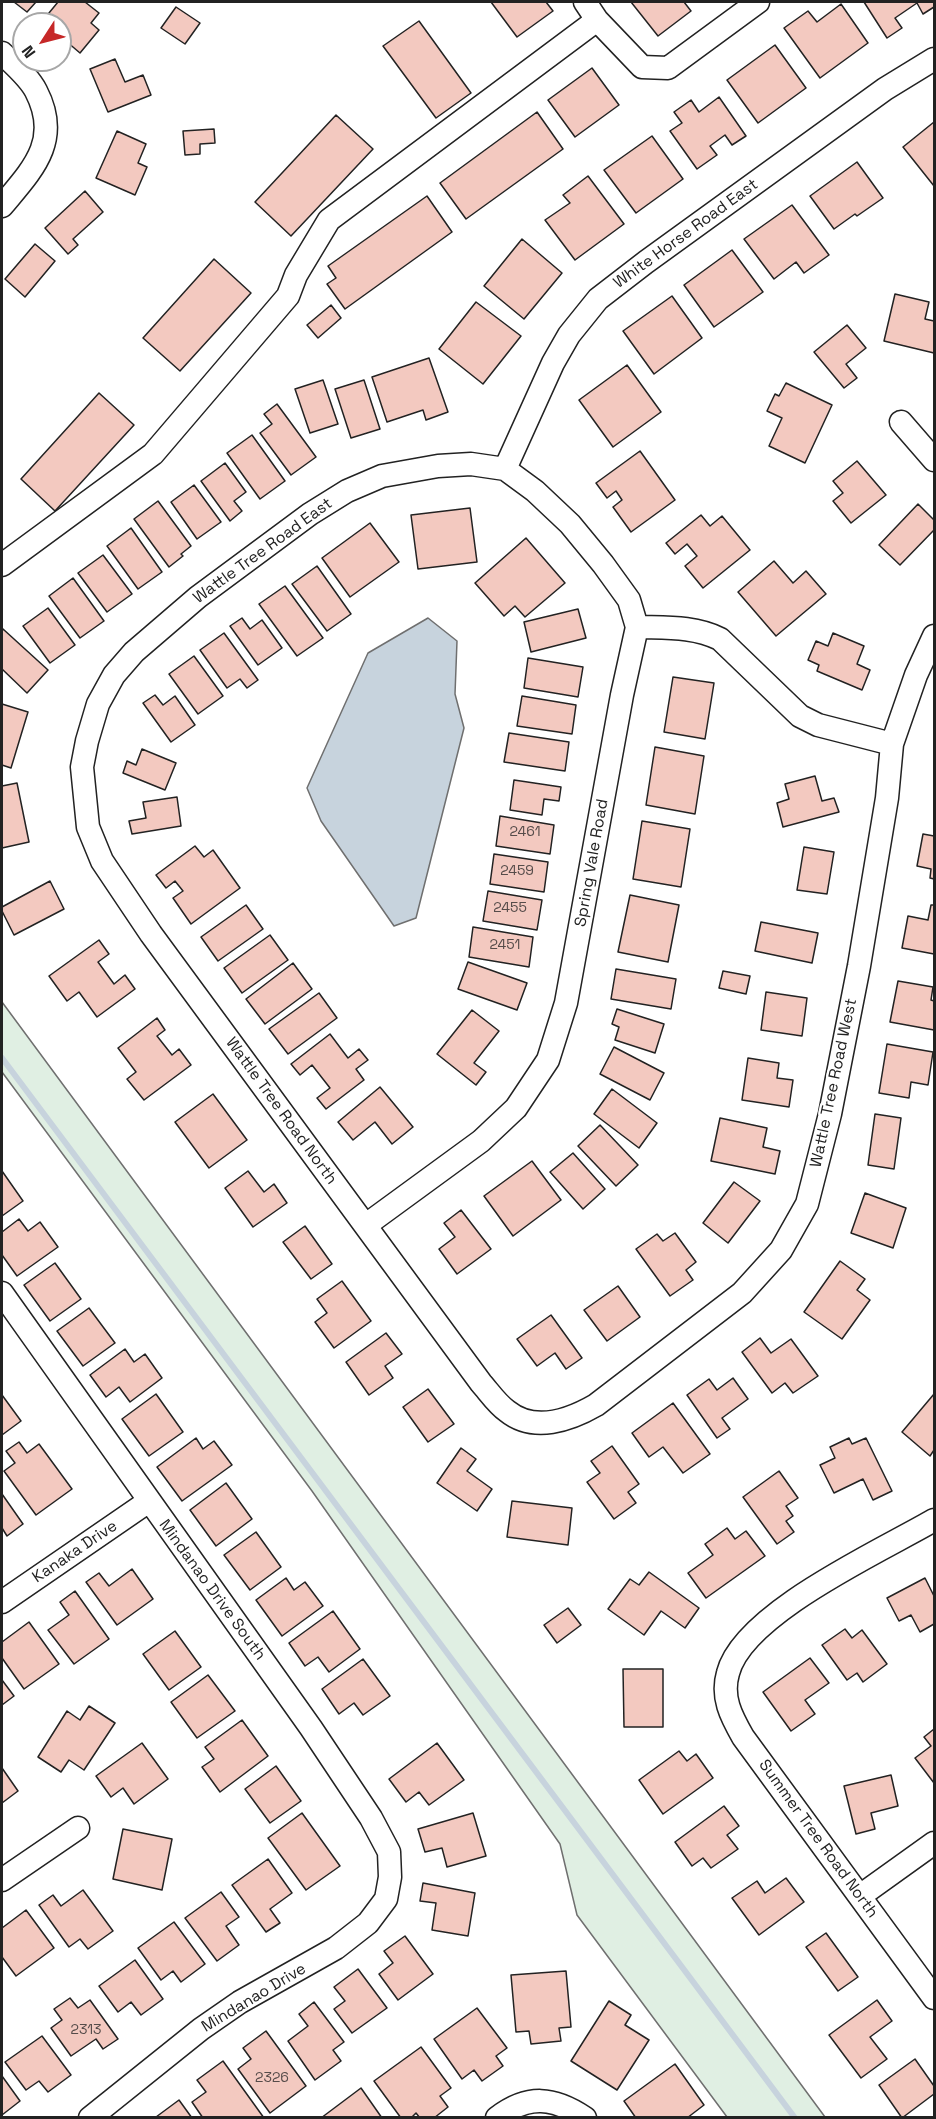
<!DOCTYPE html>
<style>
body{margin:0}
#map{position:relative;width:936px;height:2119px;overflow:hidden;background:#fff;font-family:"Space Grotesk",sans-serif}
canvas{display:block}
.frame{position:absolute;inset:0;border:3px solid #222;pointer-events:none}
.north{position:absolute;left:12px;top:12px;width:60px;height:60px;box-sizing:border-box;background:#fff;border:2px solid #a7a7a7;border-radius:50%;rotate:234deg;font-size:16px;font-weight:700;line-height:24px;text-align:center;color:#222}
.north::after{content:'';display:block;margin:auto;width:21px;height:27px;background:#c62828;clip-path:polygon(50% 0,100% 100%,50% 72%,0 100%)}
</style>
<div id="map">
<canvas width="936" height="2119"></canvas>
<div class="frame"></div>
<div class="north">N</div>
</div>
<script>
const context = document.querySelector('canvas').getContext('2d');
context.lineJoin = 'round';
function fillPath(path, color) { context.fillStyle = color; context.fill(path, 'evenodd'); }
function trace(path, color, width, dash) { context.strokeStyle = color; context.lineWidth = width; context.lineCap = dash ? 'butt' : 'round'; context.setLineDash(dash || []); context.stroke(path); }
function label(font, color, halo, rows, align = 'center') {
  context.font = font + ' "Space Grotesk",sans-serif'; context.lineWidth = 4.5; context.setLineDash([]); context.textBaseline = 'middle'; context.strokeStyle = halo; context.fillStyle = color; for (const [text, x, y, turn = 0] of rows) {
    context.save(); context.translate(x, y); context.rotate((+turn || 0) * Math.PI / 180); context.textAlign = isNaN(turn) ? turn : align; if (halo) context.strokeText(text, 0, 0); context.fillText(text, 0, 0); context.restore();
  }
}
const green = new Path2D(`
 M2,1002L825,2117H727L577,1915L560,1844L312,1491L2,1072Z`);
fillPath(green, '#e0efe3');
trace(green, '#6f6f6f', 1.5);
const water = new Path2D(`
 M428,618L457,641L455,694L464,728L416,918L394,926L321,821L307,788L368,653Z`);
fillPath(water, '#c7d3dd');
trace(water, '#6f6f6f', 1.5);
trace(new Path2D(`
 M2,1058L795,2118`), '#c7d3dd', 6);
const building = new Path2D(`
 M14,2H36L27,12Z
 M58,2H85L99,13L91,23L99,30L80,53L60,36V24H51L44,19Z
 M491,2H546L553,11L517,37Z
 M631,2H684L691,11L658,36Z
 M864,2H934V7L923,14L917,3L895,18L902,28L887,38Z
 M841,4L868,43L820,78L784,28L808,11L817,22Z
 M176,7L200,23L185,44L161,28Z
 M419,21L471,93L436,118L383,46Z
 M775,45L806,88L758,123L727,80Z
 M115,59L125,82L143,75L151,95L108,112L90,69Z
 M592,68L619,105L575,137L548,100Z
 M719,97L746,136L732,145L725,135L710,146L717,155L697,169L670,131L682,123L674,112L691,100L699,112Z
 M537,112L563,149L466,219L440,183Z
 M336,115L373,149L291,236L255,202Z
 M934,122V186L903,147Z
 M214,129L215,143L200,144V154L185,155L183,131Z
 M117,131L146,144L138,163L147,167L135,195L96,178Z
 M652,136L683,179L636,213L604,170Z
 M857,162L883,198L857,216L855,214L834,229L810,196Z
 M588,176L624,224L575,260L545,220L570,203L563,195Z
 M85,191L103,212L73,239L78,245L68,254L45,228Z
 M427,196L452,232L345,309L327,284L336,278L328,266Z
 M792,205L829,255L804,273L796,262L774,279L744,239Z
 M522,239L562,273L524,319L484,286Z
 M35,244L55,261L25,297L5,279Z
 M732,250L763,292L714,327L684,285Z
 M214,259L251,293L180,371L143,338Z
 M895,294L929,302L925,319L934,321V353L884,341Z
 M672,296L702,338L654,374L623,331Z
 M476,302L521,336L483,384L439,349Z
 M331,305L341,318L318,338L307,325Z
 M847,325L866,348L846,364L857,378L844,388L814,352Z
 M429,358L448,412L426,420L423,410L387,422L372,377Z
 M627,365L661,412L613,447L579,400Z
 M323,380L338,424L310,433L295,389Z
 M364,380L380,429L351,438L335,389Z
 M786,383L832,405L805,463L769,446L782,418L767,411L775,394L779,396Z
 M99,393L134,425L55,511L21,479Z
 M277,404L316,457L291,475L260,433L272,424L264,414Z
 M252,435L285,481L260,499L227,453Z
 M640,451L675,500L631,532L613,507L622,500L616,491L607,498L596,483Z
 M857,461L886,495L851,523L833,501L843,493L833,481Z
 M225,463L246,492L234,501L242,511L230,521L201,481Z
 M194,485L221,522L197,539L171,502Z
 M158,501L191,546L181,554L183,556L169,567L134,519Z
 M918,504L934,520V530L900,565L879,545Z
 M470,508L477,562L418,569L411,515Z
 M701,515L710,526L722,516L750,550L703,588L685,566L697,556L687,544L675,554L666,543Z
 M370,523L399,562L350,597L322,558Z
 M131,528L162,572L138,589L107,546Z
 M526,538L565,583L525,617L515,606L504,616L475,583Z
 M103,555L132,594L107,612L78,573Z
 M774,561L793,583L806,571L826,594L776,636L738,592Z
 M317,566L351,614L327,631L292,584Z
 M73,578L104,621L80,638L49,596Z
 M285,586L323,638L297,656L259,604Z
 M48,608L75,645L50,663L23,626Z
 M578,609L586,638L531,652L524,622Z
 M242,618L250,629L262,620L282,648L258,665L230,626Z
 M3,629L48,670L27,693L2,669V631Z
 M224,633L258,680L247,688L240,679L227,688L200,650Z
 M833,633L864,646L857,664L870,670L862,690L817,671L819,665L808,660L816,641L828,646Z
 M194,656L223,696L198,714L169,674Z
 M528,658L583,667L578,697L524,688Z
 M673,677L714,683L705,739L664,732Z
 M155,695L163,705L175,696L195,725L171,742L143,703Z
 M522,696L576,705L572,734L517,726Z
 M2,704L28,712L11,768L2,765Z
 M509,733L569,742L565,771L504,762Z
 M655,747L704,756L695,814L646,805Z
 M142,749L176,763L165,790L123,773L127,761L136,765Z
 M815,776L822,801L834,798L839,812L783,827L777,803L789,799L785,784Z
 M514,780L561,787L559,801L544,799L542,815L510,810Z
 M17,783L29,842L2,848V786Z
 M177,797L181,826L132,834L129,821L146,818L143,802Z
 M500,816L554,825L550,854L496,846Z
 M642,821L690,829L681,887L633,879Z
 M923,834L934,836V879L930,878L931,869L917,866Z
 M195,846L204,857L213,850L240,888L191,924L173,898L183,891L175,881L166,888L156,875Z
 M804,847L834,852L827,894L797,890Z
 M494,854L548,862L544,892L490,884Z
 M50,881L64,909L14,935L2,911V907Z
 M488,891L542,900L537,930L483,921Z
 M630,895L679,905L668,962L618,952Z
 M246,905L263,929L218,961L201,937Z
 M931,905H934V954L902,948L908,916L928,920Z
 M761,922L818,933L812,963L755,951Z
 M473,927L533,937L529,967L469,957Z
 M270,935L288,960L242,993L224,968Z
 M99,940L109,954L98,962L114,984L125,975L135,989L97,1017L79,992L67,1001L49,976Z
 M468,962L527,983L517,1010L458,989Z
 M293,963L312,989L265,1024L246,999Z
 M616,969L676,979L671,1009L611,999Z
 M723,971L750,976L746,994L719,988Z
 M898,981L933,987L931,1000L934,1001V1030L890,1022Z
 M766,992L807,998L802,1036L761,1030Z
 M319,993L337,1018L288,1054L269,1029Z
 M617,1009L664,1024L655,1053L615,1040L619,1027L612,1024Z
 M472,1010L499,1031L474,1063L486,1072L476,1085L437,1054Z
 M157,1018L165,1030L157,1036L172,1055L179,1049L191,1065L144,1100L127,1079L136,1072L118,1048Z
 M330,1034L348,1058L359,1049L368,1060L356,1069L364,1080L326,1109L317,1098L330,1088L312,1065L300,1075L291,1064Z
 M887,1044L933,1052L928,1085L911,1082L909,1098L879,1093Z
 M614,1047L664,1073L650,1100L600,1074Z
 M748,1058L779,1063L777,1078L793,1080L789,1107L742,1100Z
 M380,1087L413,1127L392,1144L375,1122L353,1140L338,1122Z
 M612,1089L657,1123L639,1148L594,1114Z
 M213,1094L247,1140L209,1168L175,1122Z
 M875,1114L901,1118L894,1169L868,1165Z
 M720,1118L767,1128L763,1147L780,1151L775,1174L711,1161Z
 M600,1125L638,1165L616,1186L578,1146Z
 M573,1153L605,1189L583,1209L550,1172Z
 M532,1161L561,1200L513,1236L484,1196Z
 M2,1171L23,1201L2,1216Z
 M248,1171L264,1192L274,1184L287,1203L253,1227L225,1188Z
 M734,1182L760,1201L728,1243L703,1223Z
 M865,1193L906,1208L893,1248L851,1233Z
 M461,1210L491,1249L457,1274L439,1249L455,1237L444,1223Z
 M19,1219L28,1231L40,1222L58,1247L17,1276L2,1255V1232Z
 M305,1226L332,1264L311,1279L283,1242Z
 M675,1233L696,1262L686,1270L693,1280L670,1296L636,1249L657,1234L663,1241Z
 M840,1261L865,1279L857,1290L870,1300L842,1339L804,1312Z
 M55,1263L81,1299L50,1321L24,1285Z
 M342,1281L371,1321L334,1348L315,1322L327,1313L317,1299Z
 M618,1286L640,1317L607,1341L584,1310Z
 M89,1308L115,1343L83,1366L57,1331Z
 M551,1315L582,1358L566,1369L555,1353L537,1366L517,1339Z
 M386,1333L402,1354L385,1366L393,1378L369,1395L346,1362Z
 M760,1338L771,1353L791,1339L818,1376L793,1393L785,1383L772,1393L742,1352Z
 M125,1349L134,1362L145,1354L162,1378L130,1402L119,1387L106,1397L90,1375Z
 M733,1378L748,1399L722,1418L730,1429L717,1438L687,1395L709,1379L717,1390Z
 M428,1389L454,1424L428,1442L403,1407Z
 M156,1394L183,1432L149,1456L122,1419Z
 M934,1394V1450L930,1456L902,1432Z
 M2,1395L21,1421L2,1435Z
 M673,1403L710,1454L683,1473L663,1447L649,1457L632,1433Z
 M196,1438L203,1449L214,1441L232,1465L182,1501L157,1467Z
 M849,1438L852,1444L866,1438L892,1491L873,1500L863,1479L834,1493L820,1465L835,1458L830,1447Z
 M19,1442L27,1453L39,1444L72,1489L36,1515L4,1471L15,1463L6,1451Z
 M612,1446L639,1484L628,1492L636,1503L614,1519L587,1482L600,1473L591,1461Z
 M461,1448L476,1459L467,1471L492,1489L477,1511L437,1483Z
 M779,1471L798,1498L786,1506L793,1516L786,1521L794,1532L777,1544L743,1497Z
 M226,1483L252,1519L216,1546L190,1510Z
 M2,1494L23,1524L7,1536L2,1528Z
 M512,1501L572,1508L568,1545L507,1537Z
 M727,1528L735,1539L746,1531L765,1556L706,1598L688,1573L713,1555L705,1544Z
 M256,1532L281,1567L250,1590L224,1555Z
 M132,1569L153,1599L117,1625L86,1582L99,1573L109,1586Z
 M649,1572L699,1608L685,1628L661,1611L644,1635L608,1609L630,1579L639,1585Z
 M286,1578L294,1590L305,1582L323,1606L282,1636L256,1600Z
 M925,1578L934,1596V1624L920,1632L911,1615L899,1621L887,1598Z
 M75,1591L109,1639L74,1664L48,1630L69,1615L60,1602Z
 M568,1608L581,1625L557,1643L544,1625Z
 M333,1611L360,1649L329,1672L318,1657L305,1666L289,1643Z
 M29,1622L59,1664L24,1689L2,1658V1642Z
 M845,1629L852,1638L862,1630L887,1664L863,1682L857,1673L847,1680L822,1645Z
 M175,1631L201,1667L169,1690L143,1654Z
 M810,1658L829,1683L805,1700L815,1714L791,1731L763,1692Z
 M363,1659L390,1696L363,1715L354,1703L339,1714L322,1689Z
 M623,1669H663V1727H624Z
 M208,1675L235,1711L197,1738L171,1702Z
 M2,1680L14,1696L2,1705Z
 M89,1706L115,1723L84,1770L69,1760L61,1772L38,1757L67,1711L80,1720Z
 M242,1720L268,1756L220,1792L202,1767L214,1759L205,1747Z
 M934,1729V1783L915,1758L931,1746L924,1737Z
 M142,1743L168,1779L134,1804L123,1788L111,1797L96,1776Z
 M437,1743L464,1780L429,1805L419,1792L406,1802L389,1779Z
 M679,1751L687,1761L696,1754L713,1778L663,1814L639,1780Z
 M276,1766L301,1801L270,1823L245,1789Z
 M2,1768L18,1791L2,1803Z
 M891,1775L898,1806L871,1813L875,1829L856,1834L844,1786Z
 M724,1806L739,1826L727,1835L738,1849L711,1868L703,1858L692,1866L675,1842Z
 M302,1813L340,1866L306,1890L268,1838Z
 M473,1813L486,1856L447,1867L442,1848L425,1852L418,1829Z
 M123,1829L172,1839L162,1890L113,1879Z
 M268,1859L292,1893L270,1909L280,1923L266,1932L232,1885Z
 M786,1878L804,1902L759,1935L732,1898L757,1881L765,1893Z
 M423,1883L475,1893L468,1936L432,1930L436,1903L420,1901Z
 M83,1890L113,1931L88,1949L80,1939L69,1947L39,1905L53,1895L61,1906Z
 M221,1892L239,1917L226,1926L239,1945L217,1961L185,1918Z
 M26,1910L54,1948L16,1976L2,1957V1928Z
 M174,1922L205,1964L181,1982L173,1971L161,1980L138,1948Z
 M826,1933L858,1977L838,1991L806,1947Z
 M405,1936L433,1974L398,2000L379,1974L393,1963L384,1951Z
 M135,1960L163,1999L141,2015L131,2002L118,2012L99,1986Z
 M358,1969L387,2008L352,2033L334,2009L345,2001L334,1987Z
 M566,1971L571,2027L559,2028L561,2041L531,2044L529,2031L516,2032L511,1975Z
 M70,1998L78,2008L90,2000L118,2039L103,2049L96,2039L71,2056L51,2028L62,2020L54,2009Z
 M877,2000L892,2021L870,2037L887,2059L861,2078L829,2035Z
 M609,2001L631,2015L625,2025L649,2040L617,2090L571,2061Z
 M314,2002L344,2042L333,2050L341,2061L315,2080L288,2041L308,2026L299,2014Z
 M477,2008L507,2048L496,2056L503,2066L482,2081L474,2070L462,2079L434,2039Z
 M266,2031L306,2086L270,2113L238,2069L251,2059L243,2048Z
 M42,2036L71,2075L48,2092L39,2081L26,2090L5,2062Z
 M421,2047L451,2088L440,2096L448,2107L434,2118H420L416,2113L411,2118H401L374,2081Z
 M915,2059L934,2086V2094L902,2118L879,2085Z
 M223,2061L264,2118H203L192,2102L206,2092L197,2080Z
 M675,2064L704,2105L687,2118H636L624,2101Z
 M2,2076L20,2101L2,2115Z
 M361,2088L382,2118H321Z
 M179,2100L192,2118H157L156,2117Z`);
fillPath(building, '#f3c9c0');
trace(building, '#222', 1.5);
const minor = new Path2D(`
 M585,2L597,20L642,67L668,68L758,2
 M2,53C13,64 29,77 36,91C62,141 32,170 2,206
 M901,422L934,460
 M505,469L553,363L569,335L598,299L646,262L885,89L934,59
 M2,565L153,454L288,296L296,275L329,220L597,20
 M637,627C666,628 694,626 720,639L800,716L818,725L892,744
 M366,1225L481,1141L516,1108L548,1060L566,1003L622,695L637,627L629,600L603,564L570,524L535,491L505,469L471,464L438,466L382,476L347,491L310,514L198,597L134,652L114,675L98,704L87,741L82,767L88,827L102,861L151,934L481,1383C489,1392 497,1404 507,1411C534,1433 570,1420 596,1405L742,1293L781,1250L807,1204L830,1114L859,966L887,798L892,744L916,675L934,636
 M2,1293L311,1728L371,1818L389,1852L390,1877L386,1899L368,1923L336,1948L240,2002L201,2029L90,2118
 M934,1520C883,1550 743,1613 728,1673C721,1697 731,1716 743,1737L934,1998
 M2,1602L149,1501
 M2,1880L78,1828
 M860,1896L934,1843
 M497,2118C528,2094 554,2097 585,2118`);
trace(minor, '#222', 25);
trace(minor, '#fff', 22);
label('14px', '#564c4a', null, [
 ["2461",525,832],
 ["2459",517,871],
 ["2455",510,908],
 ["2451",505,945],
 ["2313",86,2030],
 ["2326",272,2078]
]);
label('16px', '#222', '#fff', [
 ["White Horse Road East",686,234,-36],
 ["Wattle Tree Road East",263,551,-36],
 ["Spring Vale Road",592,863,-80],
 ["Wattle Tree Road West",834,1083,-78],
 ["Wattle Tree Road North",281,1111,54],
 ["Kanaka Drive",75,1552,-34],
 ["Mindanao Drive South",212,1590,54],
 ["Summer Tree Road North",818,1839,54],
 ["Mindanao Drive",254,1998,-31]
]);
</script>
